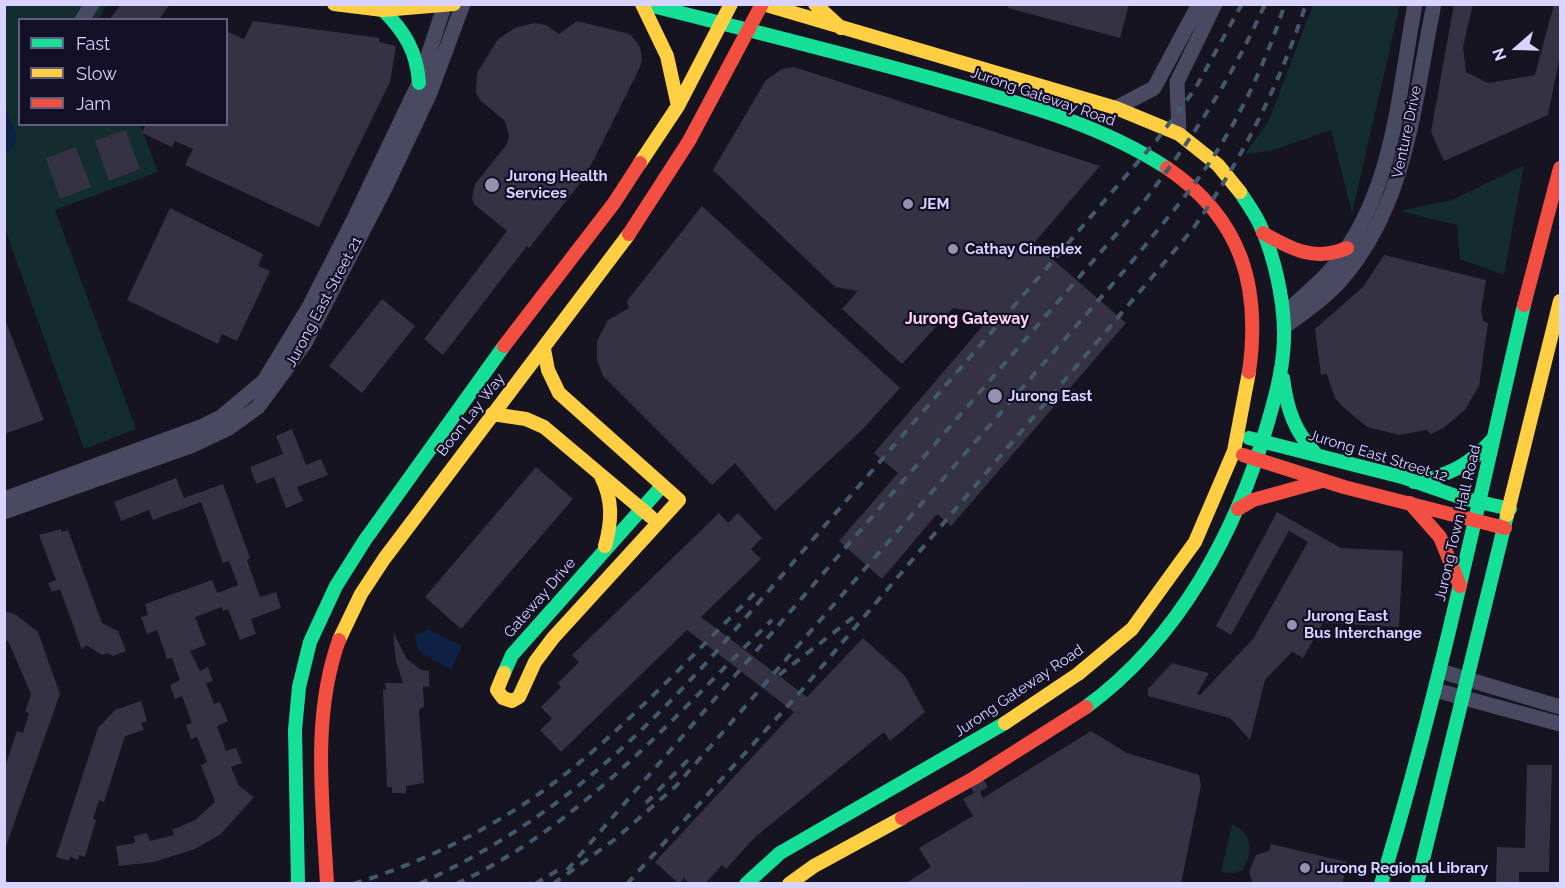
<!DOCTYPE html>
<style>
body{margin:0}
#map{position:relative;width:1565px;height:888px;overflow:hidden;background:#161421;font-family:Raleway,sans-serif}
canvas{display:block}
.frame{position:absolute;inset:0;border:6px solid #d9d4ff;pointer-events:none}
.legend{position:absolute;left:18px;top:18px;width:210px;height:108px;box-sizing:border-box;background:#130f26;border:2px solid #625e7d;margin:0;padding:8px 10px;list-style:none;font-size:18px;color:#d9d4ff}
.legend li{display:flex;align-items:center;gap:12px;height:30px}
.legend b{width:30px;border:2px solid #625e7d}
.north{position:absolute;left:1487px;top:18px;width:60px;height:60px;-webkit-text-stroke:4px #130f26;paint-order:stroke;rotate:250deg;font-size:16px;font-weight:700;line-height:24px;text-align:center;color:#d9d4ff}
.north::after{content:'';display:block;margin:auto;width:21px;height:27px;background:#d9d4ff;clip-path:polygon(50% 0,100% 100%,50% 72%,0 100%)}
</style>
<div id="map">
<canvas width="1565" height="888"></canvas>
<div class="frame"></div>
<ul class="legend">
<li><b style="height:8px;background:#16e098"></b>Fast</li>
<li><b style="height:8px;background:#ffcf43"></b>Slow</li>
<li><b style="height:8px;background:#f24e42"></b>Jam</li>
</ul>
<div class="north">N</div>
</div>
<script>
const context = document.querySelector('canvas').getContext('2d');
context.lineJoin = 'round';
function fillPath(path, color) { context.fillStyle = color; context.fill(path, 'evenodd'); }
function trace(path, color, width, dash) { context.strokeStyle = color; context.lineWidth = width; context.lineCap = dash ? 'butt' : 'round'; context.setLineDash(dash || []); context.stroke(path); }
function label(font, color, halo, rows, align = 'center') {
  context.font = font + ' Raleway,sans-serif'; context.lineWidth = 4.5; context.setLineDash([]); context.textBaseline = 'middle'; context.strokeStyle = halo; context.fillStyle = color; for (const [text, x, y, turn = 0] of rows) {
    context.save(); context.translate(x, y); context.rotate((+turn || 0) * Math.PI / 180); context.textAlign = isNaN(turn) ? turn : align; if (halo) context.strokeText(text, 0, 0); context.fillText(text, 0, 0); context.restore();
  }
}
fillPath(new Path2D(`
 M5,5H107L100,16L101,19L20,20V124L140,125L158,172L55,210L136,429L84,449L5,229Z
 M1313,5H1400L1352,213L1331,130L1270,151L1245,154L1269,120Z
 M1524,165L1504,275L1460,259L1457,225L1399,211L1452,200Z
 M1232,824C1253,834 1253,851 1243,870L1234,873L1221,872Z`), '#132c2d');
fillPath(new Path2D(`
 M4,103L17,137L14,145L5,154Z
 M429,629L462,646L451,670L418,650L415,635Z`), '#0d2144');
fillPath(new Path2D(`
 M121,4H170L159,20H109Z
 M1009,4H1129L1120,38L1008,8Z
 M1454,4H1473L1463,47L1466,72L1488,83L1535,75L1554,4H1560V55L1548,115L1444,161L1431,132Z
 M253,21L380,38L379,42L396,46L390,82L319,227L185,165L193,149L175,141L172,147L142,133L146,124H226V31L244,39Z
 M577,21L630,34L640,47L642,59L640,67L585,177L529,248L527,246L443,355L424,339L507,231L475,205L472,199L475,184L507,144L509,136L505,121L480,100L476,92L477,73L498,39L515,28L534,23L546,25L559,34Z
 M794,67L1100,166L1034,243L1126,323L951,526L937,514L882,579L839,541L898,473L874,453L992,315L953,308L902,364L842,309L858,291L835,287L713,170L766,80L782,69Z
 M122,131H126L140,169L109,181L95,141Z
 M76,147L91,187L60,199L46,158Z
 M702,206L900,388L862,430L775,511L735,463L712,485L603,376L597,360V341L608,320L629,308L627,301Z
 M170,208L263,254L258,266L270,271L237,341L222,334L218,344L127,300Z
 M1384,255L1486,280L1481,310L1483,321L1488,323L1479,386L1465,410L1442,429L1431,434L1426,430L1400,435L1367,427L1342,406L1335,398L1327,374L1321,375L1315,329L1363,287Z
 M382,299L415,326L362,393L329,366Z
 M4,317L44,420L4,434Z
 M292,429L306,465L321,459L328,475L297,487L303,501L286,508L274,477L256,484L250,467L283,454L276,436Z
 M536,467L573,499L461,629L425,597Z
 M176,478L184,498L223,484L250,558L247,560L260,597L276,592L281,608L251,619L256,634L240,640L228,609L223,611L222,607L195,617L206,645L190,651L200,671L208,667L213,681L206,683L214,704L220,702L228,721L217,726L226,751L236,748L242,763L231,767L239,786L254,797L221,834L195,849L154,862L119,866L116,846L135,843L134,836L147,833L150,841L174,835L172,830L195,820L215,802L201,765L207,762L197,737L191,739L186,725L192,723L182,696L175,699L170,685L180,680L172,658L167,659L157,630L147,634L141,617L148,615L145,604L212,580L217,593L238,585L229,561L223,563L201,502L153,520L149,510L121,521L114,502Z
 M1277,512L1341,548L1403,551L1399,627L1323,623L1303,658L1292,652L1265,680L1250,740L1230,718L1148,696V689L1172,663L1209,673L1197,694L1200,695L1253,639L1308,542L1289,531L1231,635L1216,626Z
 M719,513L728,523L738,513L762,538L751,549L761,559L701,617L807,697L863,638L905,676L925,712L890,741L884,732L754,838L726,869L722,865L705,884H690L684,878L679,884L655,862L794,712L687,630L561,752L540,730L552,719L541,707L561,687L558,683L579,662L572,655Z
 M61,529L62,532L68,530L102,623L118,631L126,651L113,656L107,653L102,655L86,645L82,650L60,589L52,592L48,583L56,580L39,535Z
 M4,611L15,614L38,632L60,694L6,846L4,770L17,731L23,733L29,713L25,712L31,694L8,641L4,640Z
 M393,632L407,659L421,670L429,671V687L423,686L424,706L419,710L424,783L406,786V793H392V787H387L383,690H386L385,683H403L396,661Z
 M141,701L147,721L141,723L144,730L125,736L104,802L99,800L93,819L96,820L85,857L79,855L78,860L70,857L69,861L56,857L98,728L115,710Z
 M1091,731L1127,753L1199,775L1201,785L1181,884H905L931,867L919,848L973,816L963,799L979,790L983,798Z
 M1527,765H1552L1549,872H1519V884H1496L1497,847L1525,848Z
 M1271,844L1347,862L1342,884H1253L1249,872L1256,855L1269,851Z`), '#343243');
trace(new Path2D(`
 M974,778L1035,884`), '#333142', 15, [15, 8]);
trace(new Path2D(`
 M82,20L92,4
 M1116,108L1154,88L1199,4
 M1179,134L1177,82L1215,4
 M1283,314C1300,299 1319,284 1333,267C1394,193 1398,95 1415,4
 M1284,327C1304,313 1325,298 1341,280C1408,204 1414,100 1434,4
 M4,499L203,426L221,417L264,381L309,307L352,223L419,83L445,4
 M4,512L191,446L229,428L258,407L305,343L386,186L430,93L463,4
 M1440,671L1560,707
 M1435,690L1560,724`), '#4a4962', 15);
trace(new Path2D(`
 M645,4C748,30 851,55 952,84C1027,105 1101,125 1167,168
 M383,10C405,32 417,52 419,83
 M1283,378C1287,409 1294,431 1316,454
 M1249,438L1402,477L1462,498L1510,509
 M1414,482C1448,476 1470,465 1493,439
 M504,673L512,655L662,486
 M1086,707C1179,639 1237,531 1268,422C1277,391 1285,361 1284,328C1283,296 1274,256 1261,227C1256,215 1247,203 1240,192
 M298,884L295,730L299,687L310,642L336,586L365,540L504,346
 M746,884L780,853L1005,723
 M1381,884C1439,694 1479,499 1524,305
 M1417,884L1507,515`), '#16e098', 14);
trace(new Path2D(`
 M334,4L383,10L454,4
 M642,4L667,56L678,106
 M763,4L1116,108L1179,134L1218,165L1240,192
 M815,4L841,28
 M640,163L678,106L731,4
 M492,414L526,419L544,427L651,517
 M601,476C613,500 612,521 605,546
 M1507,515L1560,301
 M339,640L361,594L384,559L629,234
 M504,673L497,690L503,698L512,701L519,697L535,662L553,638L679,500L559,393L548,370L544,349
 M1005,723L1078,674L1132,629L1195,542L1234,451L1249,372
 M789,884L814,866L902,818`), '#ffcf43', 14);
trace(new Path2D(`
 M1167,168C1242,219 1261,286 1249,372
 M1263,233C1291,249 1315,262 1347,248
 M629,234L689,141L762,4
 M1524,305L1560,168
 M504,346L614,203L640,163
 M1243,455L1344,487L1505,528
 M1410,503L1440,537L1460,586
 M1238,509L1253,500L1322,481
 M902,818L974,778L1086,707
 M327,884C323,804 311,718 339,640`), '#f24e42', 14);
trace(new Path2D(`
 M779,675L855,616
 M646,803L688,760
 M567,870L1138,209C1188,145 1232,79 1265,4
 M353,884C427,861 498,826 559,779C632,722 695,652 760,588
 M419,884C543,827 626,752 716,652L1156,141L1195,89L1242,4
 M456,884C583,825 674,716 772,620
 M535,884L563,867
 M553,884L614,840L676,786L1130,264C1162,224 1196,186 1222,143C1249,99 1269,52 1285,4
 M627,884L802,690L1192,230C1242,160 1279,86 1306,4`), '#43596b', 4, [9, 8]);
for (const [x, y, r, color] of [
 [492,185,8,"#9591b1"],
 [908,204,6,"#9591b1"],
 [953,249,6,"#9591b1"],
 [995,396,8,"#9591b1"],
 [1292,625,6,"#9591b1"],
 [1305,868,6,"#9591b1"]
]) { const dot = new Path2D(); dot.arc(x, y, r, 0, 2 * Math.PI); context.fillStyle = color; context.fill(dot); trace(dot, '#130f26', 2); }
label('15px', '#d9d4ff', '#130f26', [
 ["Jurong Gateway Road",1043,97,19],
 ["Venture Drive",1407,132,-78],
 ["Jurong East Street 21",324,302,-62],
 ["Boon Lay Way",471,415,-52],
 ["Jurong East Street 12",1378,456,17],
 ["Jurong Town Hall Road",1458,523,-77],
 ["Gateway Drive",540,598,-49],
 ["Jurong Gateway Road",1019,691,-34]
]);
label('bold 15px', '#d9d4ff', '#130f26', [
 ["Jurong Health",506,176],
 ["Services",506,193],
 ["JEM",920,204],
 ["Cathay Cineplex",965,249],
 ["Jurong East",1008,396],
 ["Jurong East",1304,616],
 ["Bus Interchange",1304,633],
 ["Jurong Regional Library",1317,868]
], 'left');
label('bold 16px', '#ffd6f0', '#130f26', [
 ["Jurong Gateway",967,319]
]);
</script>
